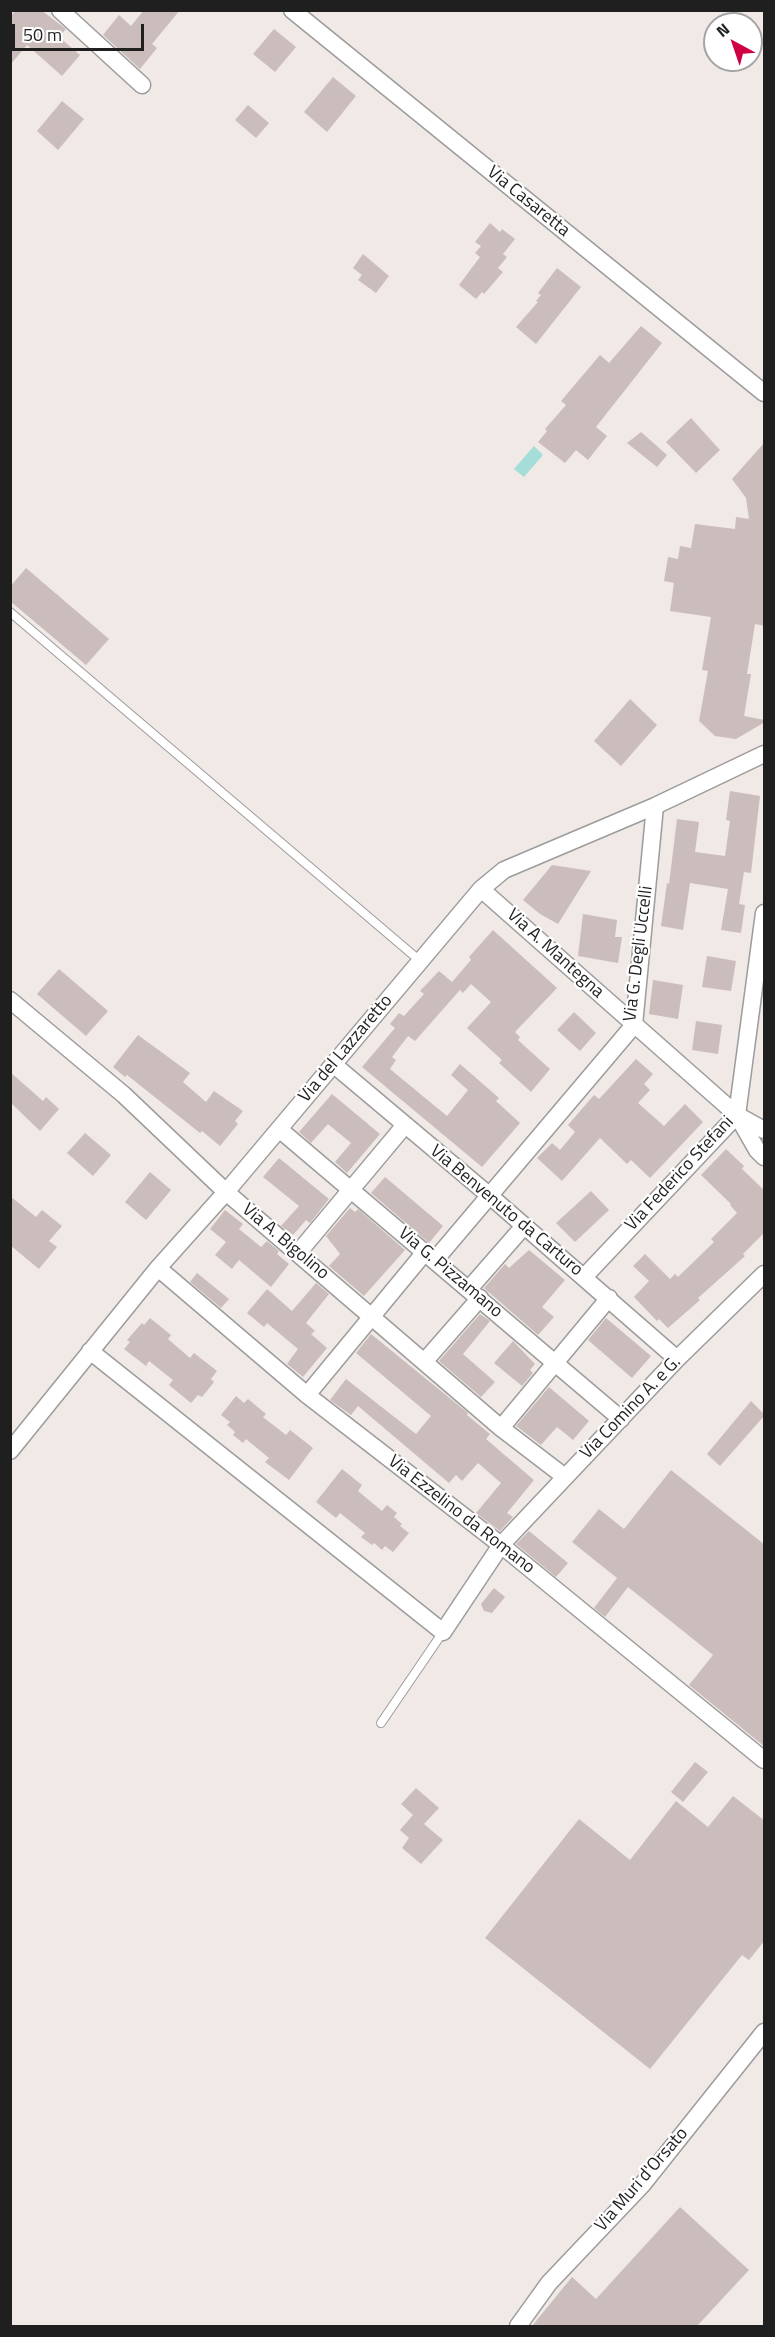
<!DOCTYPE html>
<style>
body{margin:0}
#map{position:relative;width:775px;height:2337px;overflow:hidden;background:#f0e9e5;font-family:"Titillium Web",sans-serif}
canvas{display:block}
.frame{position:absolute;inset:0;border:12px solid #1f1f1f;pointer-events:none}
.north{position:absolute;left:703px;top:12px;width:60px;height:60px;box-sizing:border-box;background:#fff;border:2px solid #a5a5a5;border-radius:50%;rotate:320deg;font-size:16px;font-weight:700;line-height:24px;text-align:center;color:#1f1f1f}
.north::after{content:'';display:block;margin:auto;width:21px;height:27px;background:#ce0042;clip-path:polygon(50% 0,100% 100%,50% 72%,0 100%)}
.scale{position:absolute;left:12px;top:24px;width:132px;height:27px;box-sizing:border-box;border:3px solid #1f1f1f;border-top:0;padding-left:8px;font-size:18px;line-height:21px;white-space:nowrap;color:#1f1f1f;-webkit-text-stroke:4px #fff;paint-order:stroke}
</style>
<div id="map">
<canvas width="775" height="2337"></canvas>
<div class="frame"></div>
<div class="north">N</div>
<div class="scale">50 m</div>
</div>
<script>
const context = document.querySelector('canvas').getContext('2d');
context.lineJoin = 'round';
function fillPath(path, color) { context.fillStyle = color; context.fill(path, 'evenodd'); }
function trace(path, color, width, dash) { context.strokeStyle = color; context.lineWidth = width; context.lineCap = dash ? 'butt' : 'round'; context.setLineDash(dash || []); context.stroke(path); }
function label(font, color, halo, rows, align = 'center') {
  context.font = font + ' "Titillium Web",sans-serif'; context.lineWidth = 4.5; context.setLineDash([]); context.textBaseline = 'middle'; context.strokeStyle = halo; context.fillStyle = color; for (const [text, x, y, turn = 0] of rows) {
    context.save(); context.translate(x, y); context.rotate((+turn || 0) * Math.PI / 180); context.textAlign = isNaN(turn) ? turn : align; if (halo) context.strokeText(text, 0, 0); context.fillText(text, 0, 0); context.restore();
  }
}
fillPath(new Path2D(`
 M534,446L543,455L524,477L514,469Z`), '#a5ddd8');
fillPath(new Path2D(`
 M16,10H41L66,29L59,37L80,55L62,76L27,45L10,65V17Z
 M144,10H180L152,44L157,48L140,69L103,35L119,15L131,26Z
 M274,29L296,47L275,72L253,54Z
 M333,77L356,96L327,132L304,112Z
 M62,101L84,119L58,150L37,131Z
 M248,105L269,123L256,138L235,120Z
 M490,223L500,232L502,229L515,239L503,254L507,257L498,268L503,272L484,294L482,292L476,299L459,285L480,257L475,253L481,246L475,242Z
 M363,254L389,276L376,293L358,280L362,275L353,268Z
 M557,268L581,287L536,344L516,327L538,302L536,301L541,295L538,293Z
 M641,326L662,343L596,427L607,436L588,460L576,450L565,463L538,442L547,431L545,429L566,405L561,401L600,355L609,363Z
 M691,418L720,450L696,473L666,442Z
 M641,432L667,455L657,467L627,443Z
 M765,442V626L755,624L747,674H751L744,716L765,720V722L736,739L715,736L699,721L708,671L702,670L711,617L670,611L674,583L664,581L668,557L678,559L680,546L691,548L695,524L735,529L736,517L749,519L746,498L732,479Z
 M26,568L109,639L86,665L10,601V587Z
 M630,699L657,725L621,766L594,741Z
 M730,791L760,796L751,873L744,872L739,904L745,905L741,933L721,930L728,889L690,883L683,930L661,926L667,883L669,884L677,819L699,822L695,852L725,856L730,821L726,820Z
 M552,865L591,871L558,924L540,914L523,900Z
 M583,914L617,920L615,937H622L618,963L578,956Z
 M493,930L557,988L515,1032L520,1037L518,1040L550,1069L531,1092L499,1063L502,1060L467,1028L491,1002L471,984L463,993L460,990L415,1041L408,1036L392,1057L396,1060L390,1069L447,1116L468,1090L451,1075L460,1064L499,1098L496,1101L520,1123L482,1167L362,1067L395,1028L390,1024L399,1013L404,1016L424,994L420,991L439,971L457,986L452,982L471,960L469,957Z
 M707,956L736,961L731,991L702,987Z
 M59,969L108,1011L86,1036L37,994Z
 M653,980L683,985L678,1019L649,1014Z
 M574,1012L596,1033L580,1051L557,1030Z
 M696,1021L722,1025L718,1054L692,1050Z
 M138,1035L190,1073L183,1082L206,1102L214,1091L243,1111L235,1121L238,1124L220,1146L202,1131L200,1133L127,1075L125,1077L113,1067Z
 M636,1059L653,1074L644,1084L650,1090L638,1103L664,1126L685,1104L703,1122L650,1178L631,1160L627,1164L600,1138L562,1181L537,1158L552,1143L560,1150L575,1132L568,1125L594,1095L599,1099Z
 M10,1072L43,1101L46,1097L59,1109L40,1131L10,1102Z
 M332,1094L380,1134L347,1173L335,1162L351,1143L328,1124L311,1143L299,1132Z
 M85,1133L111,1155L93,1176L67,1153Z
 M726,1149L744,1166L742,1169L765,1191V1232L743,1254L745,1256L698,1298L700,1300L668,1328L659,1319L657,1321L634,1297L649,1281L633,1266L645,1254L670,1279L675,1274L678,1277L714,1242L711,1239L737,1213L730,1205L731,1204L701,1175Z
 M279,1158L329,1199L310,1223L306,1220L293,1235L281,1226L299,1206L263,1177Z
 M150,1172L171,1190L146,1220L125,1202Z
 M385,1177L443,1226L429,1243L371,1193Z
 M591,1191L609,1210L575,1242L556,1223Z
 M10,1196L36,1217L42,1210L62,1226L49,1241L57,1247L39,1269L10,1245Z
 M350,1208L355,1212L358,1209L405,1250L364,1296L329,1266L340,1254L326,1236Z
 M225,1210L243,1224L239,1229L261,1247L267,1241L279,1251L277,1254L289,1264L271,1287L239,1260L232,1269L215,1255L226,1242L210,1229Z
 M529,1250L565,1280L542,1307L554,1317L538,1335L484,1288L505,1264L509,1268Z
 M197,1273L229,1299L221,1308L190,1282Z
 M316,1283L329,1294L306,1323L315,1331L311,1334L327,1348L303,1377L287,1364L298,1349L267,1323L264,1327L247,1313L267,1289L292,1311Z
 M480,1314L490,1321L463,1354L495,1382L481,1397L439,1361Z
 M150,1318L171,1335L168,1339L190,1358L194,1353L217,1371L211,1379L214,1382L202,1397L198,1395L191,1403L169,1385L173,1380L149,1361L146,1366L124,1349L130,1342L127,1340L142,1323L144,1325Z
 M606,1318L651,1356L632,1378L588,1340Z
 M371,1334L468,1413L467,1415L490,1434L486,1439L534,1480L507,1513L513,1517L500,1531L476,1513L501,1483L478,1463L462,1481L456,1475L449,1483L358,1406L351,1415L330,1400L346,1379L416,1434L431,1416L356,1353Z
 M513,1341L535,1364L530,1370L533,1373L522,1386L494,1363Z
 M549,1387L589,1421L573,1440L557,1427L541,1445L516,1426Z
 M236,1396L244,1403L248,1399L266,1414L263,1417L286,1435L290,1430L313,1448L289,1480L265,1462L269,1458L246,1439L243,1443L233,1435L235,1432L227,1425L230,1422L221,1415Z
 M751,1401L765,1415L720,1466L707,1454Z
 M342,1469L362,1485L358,1491L382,1511L387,1505L397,1513L394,1517L402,1524L400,1526L409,1533L393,1552L385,1546L382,1550L374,1543L372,1545L361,1537L365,1533L340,1513L336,1518L316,1502Z
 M671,1470L765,1545V1747L689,1685L713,1655L628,1587L605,1617L594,1608L617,1578L572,1542L599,1509L624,1529Z
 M529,1531L568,1563L556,1577L516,1544Z
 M494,1588L505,1597L492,1613L484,1611L481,1604Z
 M695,1762L708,1772L683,1802L671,1792Z
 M416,1788L439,1808L424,1824L443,1840L421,1864L402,1848L409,1838L400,1830L413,1815L401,1804Z
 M733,1796L765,1821V1940L749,1960L742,1955L650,2069L485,1938L579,1819L630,1860L676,1801L708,1827Z
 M680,2207L749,2270L697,2326H532L572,2277L596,2299Z`), '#cbbdbb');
const lane = new Path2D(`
 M10,612L419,960
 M381,1723L443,1632`);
const street = new Path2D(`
 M60,10L142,85
 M292,10L764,393
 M481,889L737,1115L764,1130
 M10,1000L124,1095L226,1192L501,1428L565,1477
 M333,1064L490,1196L677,1359
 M737,1115L757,1150L764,1157
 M279,1129L621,1419
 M298,1253L405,1125
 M435,1260L634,1025L655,806
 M158,1268L307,1395L501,1545L764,1760
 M584,1277L737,1115L764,913
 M469,1289L524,1226
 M90,1351L443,1632L501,1545L677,1359L764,1274
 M424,1362L480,1298
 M307,1395L425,1252
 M501,1428L609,1298
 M10,1451L158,1268L226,1192L481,889L504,870L655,806L764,754
 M518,2326L549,2283L642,2185L764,2032`);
trace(lane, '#9c9c9c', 10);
trace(street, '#9c9c9c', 19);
trace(lane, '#fff', 8);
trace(street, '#fff', 16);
label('18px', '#1f1f1f', '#fff', [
 ["Via Casaretta",528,202,39],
 ["Via A. Mantegna",555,954,42],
 ["Via G. Degli Uccelli",639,954,-83],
 ["Via del Lazzaretto",346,1049,-50],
 ["Via Federico Stefani",680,1174,-47],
 ["Via Benvenuto da Carturo",506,1211,40],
 ["Via A. Bigolino",285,1242,40],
 ["Via G. Pizzamano",450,1273,40],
 ["Via Comino A. e G.",631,1408,-46],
 ["Via Ezzelino da Romano",461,1515,38],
 ["Via Muri d'Orsato",642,2180,-49]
]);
</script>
